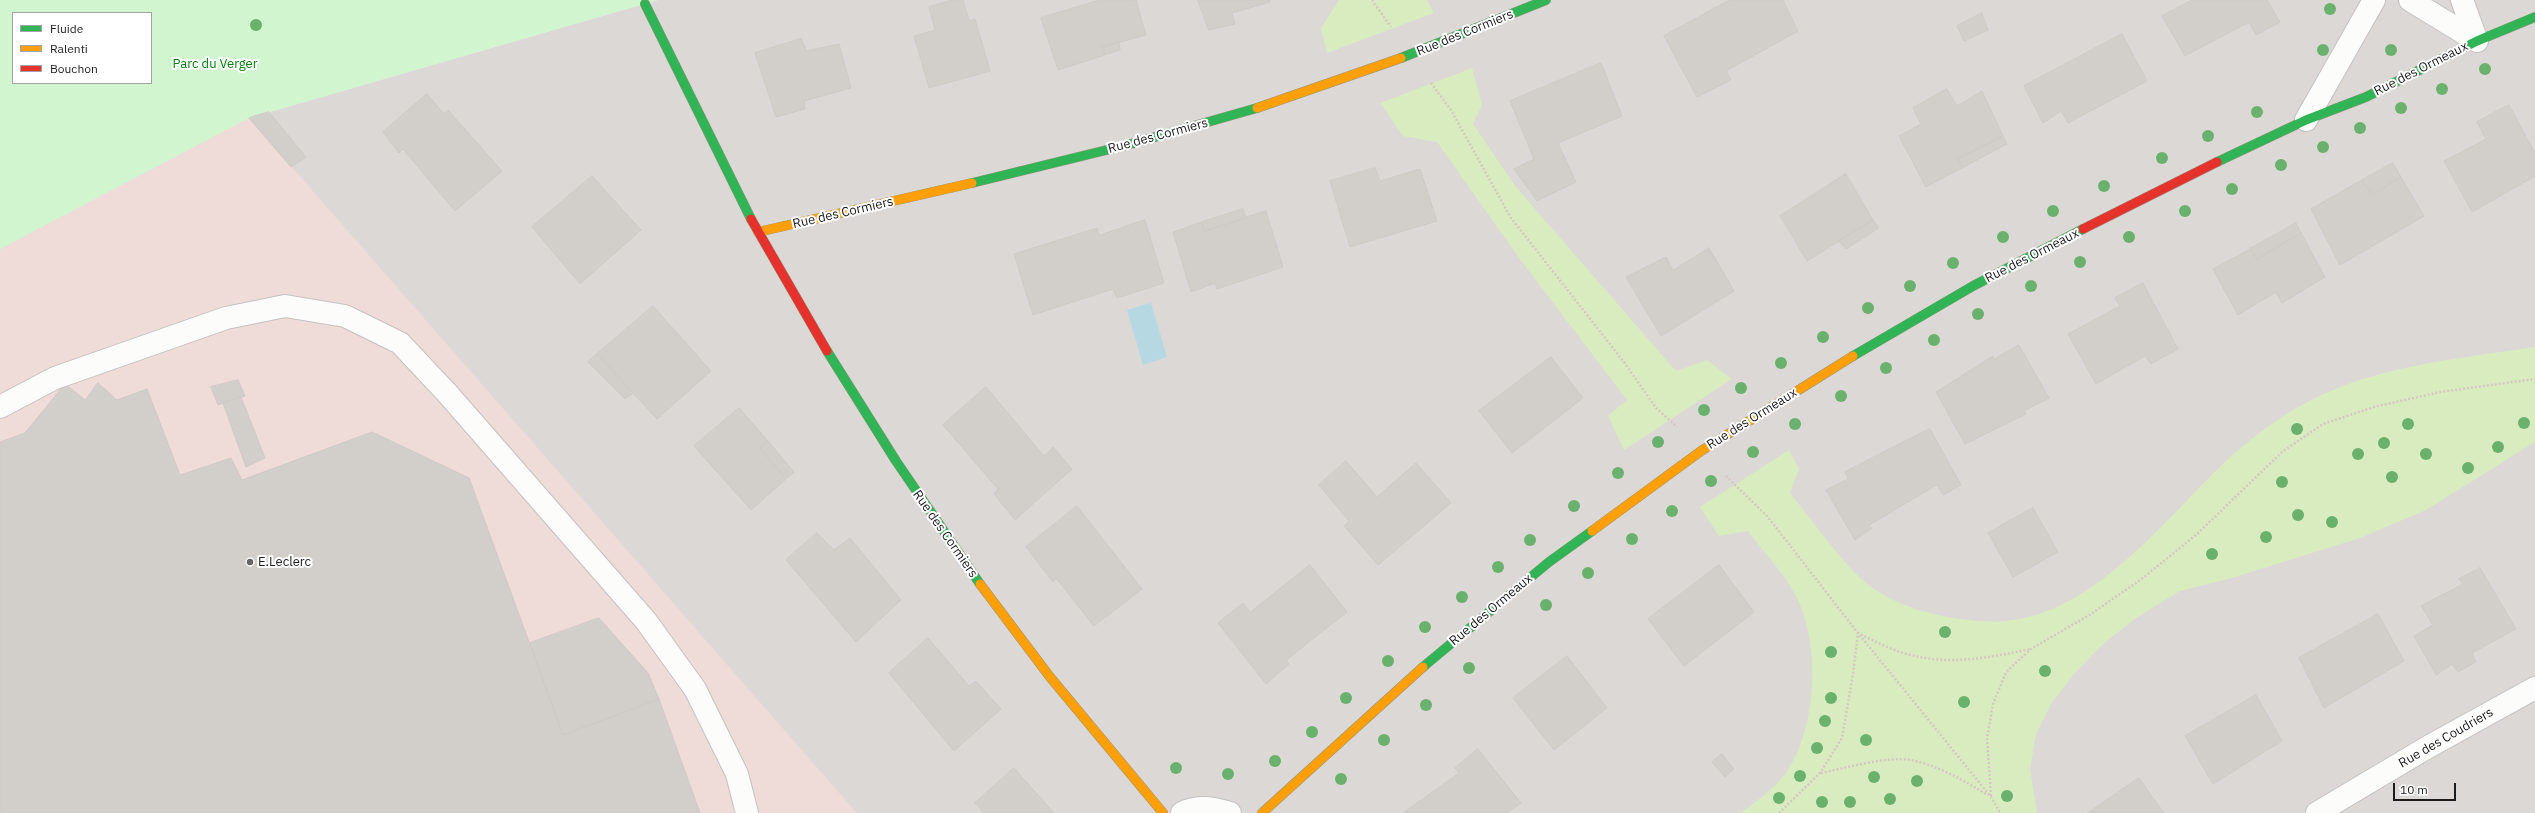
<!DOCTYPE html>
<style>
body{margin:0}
#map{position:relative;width:2535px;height:813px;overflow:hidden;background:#ece9e4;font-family:"IBM Plex Sans",sans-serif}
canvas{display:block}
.legend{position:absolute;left:12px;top:12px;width:140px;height:72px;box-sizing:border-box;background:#fff;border:1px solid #a4a4a4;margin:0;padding:5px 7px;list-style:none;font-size:12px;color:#1c1c1c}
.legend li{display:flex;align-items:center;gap:8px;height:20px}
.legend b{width:20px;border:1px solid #a4a4a4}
.scale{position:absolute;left:2393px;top:783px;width:63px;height:18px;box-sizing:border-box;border:2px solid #1c1c1c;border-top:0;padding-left:5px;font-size:12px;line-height:14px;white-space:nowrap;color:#1c1c1c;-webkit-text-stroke:3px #fff;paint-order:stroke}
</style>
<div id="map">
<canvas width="2535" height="813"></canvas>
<ul class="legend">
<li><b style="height:5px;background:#30b455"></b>Fluide</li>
<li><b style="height:5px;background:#ff9f0a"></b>Ralenti</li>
<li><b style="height:5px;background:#e5322d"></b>Bouchon</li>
</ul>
<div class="scale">10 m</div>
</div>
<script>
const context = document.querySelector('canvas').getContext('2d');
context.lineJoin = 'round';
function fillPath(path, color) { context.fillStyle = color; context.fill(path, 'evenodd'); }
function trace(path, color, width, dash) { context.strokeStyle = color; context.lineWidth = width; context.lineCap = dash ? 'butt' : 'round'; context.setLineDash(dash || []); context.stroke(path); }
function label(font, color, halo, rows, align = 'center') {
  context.font = font + ' "IBM Plex Sans",sans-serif'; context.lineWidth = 4; context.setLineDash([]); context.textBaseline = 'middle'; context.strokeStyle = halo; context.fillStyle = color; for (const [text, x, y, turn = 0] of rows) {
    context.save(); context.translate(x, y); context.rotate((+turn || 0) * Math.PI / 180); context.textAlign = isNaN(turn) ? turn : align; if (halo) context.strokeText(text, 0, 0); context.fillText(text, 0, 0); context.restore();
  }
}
fillPath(new Path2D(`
 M658,0H2535V813H0V249L249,118Z`), '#dbd8d6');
fillPath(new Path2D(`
 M249,118L857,813H0V249Z`), '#efdbd8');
fillPath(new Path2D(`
 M1339,0H1427L1434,13L1327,53L1321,28Z
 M1472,68L1482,105L1473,124L1516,187L1676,371L1707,360L1732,379L1624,450L1608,416L1627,400L1522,262L1437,142L1403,136L1380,103Z
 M2535,347V442L2426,510L2360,538L2232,578L2180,591L2133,620L2100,647L2074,674L2051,704L2036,734L2030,768L2037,813H1740C1756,802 1776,788 1787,771C1817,726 1820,648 1798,600C1786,575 1764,553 1748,531L1719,536L1700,507L1789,450L1799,469L1790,493C1812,520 1833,550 1857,575C1882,600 1919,612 1953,618C1970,620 1988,623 2005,621C2094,614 2166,518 2226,461C2250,439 2276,419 2304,404C2375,365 2458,359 2535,347Z`), '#d8ecc0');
fillPath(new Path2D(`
 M0,0H658L249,118L0,249ZM13,13H151V83H13Z`), '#d0f5cf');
fillPath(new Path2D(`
 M1151,303L1167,357L1143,365L1127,310Z`), '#b5d8e2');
const building = new Path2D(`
 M953,0H963L969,21L975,19L990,71L929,88L914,36L935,30L929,7Z
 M1100,0H1136L1146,35L1103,47L1105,55L1058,70L1041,18Z
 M1198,0H1270V2L1232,13L1235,24L1209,30Z
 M1730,0H1783L1798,31L1726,71L1731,80L1697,97L1664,36Z
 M2192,0H2267L2280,22L2256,35L2249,22L2185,56L2162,16Z
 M1982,13L1988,30L1964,41L1957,26Z
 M2122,34L2147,81L2068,123L2061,111L2043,123L2024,86Z
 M801,39L807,51L839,44L851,88L804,101L805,109L776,117L755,53Z
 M1119,42L1120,50L1105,55L1103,47Z
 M1601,63L1622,116L1558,143L1576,182L1537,201L1514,169L1534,159L1510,101Z
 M1947,89L1957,106L1982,91L2003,136L1957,159L1962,168L1926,187L1899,136L1921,124L1913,108Z
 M427,94L444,114L448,110L502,171L455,211L403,149L399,153L383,132Z
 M2509,105L2535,153V176L2472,212L2444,161L2486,139L2477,122Z
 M269,112L306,157L291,167L249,118Z
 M2003,136L2007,144L1962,168L1957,159Z
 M2393,163L2401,177L2372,195L2362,180Z
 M1375,168L1380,181L1420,169L1437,221L1350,247L1330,181Z
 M1846,174L1873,220L1807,261L1780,216Z
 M592,176L641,230L580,284L532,227Z
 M2401,177L2424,216L2340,265L2311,209L2362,180L2372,195Z
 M1243,209L1246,218L1204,231L1202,222Z
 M1266,211L1283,267L1217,289L1215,283L1191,292L1173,232L1202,222L1204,231Z
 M1145,220L1164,283L1117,298L1113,289L1033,315L1014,254L1097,228L1099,235Z
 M1873,220L1879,228L1846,249L1839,241Z
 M2296,223L2301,233L2257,259L2250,249Z
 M2301,233L2325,277L2282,303L2276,292L2238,315L2213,269L2250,249L2257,259Z
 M1709,248L1734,291L1661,336L1626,277L1666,257L1673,270Z
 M2143,283L2178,349L2151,364L2145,356L2096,384L2068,334L2120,306L2115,298Z
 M653,306L711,371L657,419L597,354Z
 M2019,345L2049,398L2024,411L2026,414L1965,444L1936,392L1993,356L1994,359Z
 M597,354L633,393L625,399L588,362Z
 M1551,357L1583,398L1512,453L1479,411Z
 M238,380L245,396L218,405L211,387Z
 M98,383L117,400L147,389L180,475L231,458L242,480L372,432L469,478L563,735L659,699L700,813H0V442L25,433L65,384L85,400Z
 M986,387L1044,456L1053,447L1072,469L1015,520L994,494L998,489L943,425Z
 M241,397L265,458L246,467L223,403Z
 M739,408L768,441L760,448L786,479L751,510L694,446Z
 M1930,429L1961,485L1943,495L1937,485L1869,525L1872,528L1855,540L1826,490L1848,479L1845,472Z
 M768,441L794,472L786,479L760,448Z
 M1346,461L1377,497L1416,463L1451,503L1378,565L1344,526L1349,521L1319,485Z
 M1077,506L1142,589L1094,626L1056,578L1053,582L1026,547Z
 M2033,508L2058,552L2013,577L1988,533Z
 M817,533L834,550L850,538L901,600L856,642L786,560Z
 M1310,565L1347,612L1286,660L1289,664L1266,684L1218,623L1243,603L1250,612Z
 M1719,565L1754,612L1684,666L1648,619Z
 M2480,568L2516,629L2472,653L2476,662L2458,672L2452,664L2436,675L2414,636L2433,625L2421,606L2463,584L2459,579Z
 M2378,614L2404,661L2324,708L2299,658Z
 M599,618L648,673L659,699L563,735L530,643Z
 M928,638L969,686L976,681L1001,709L954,751L889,673Z
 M1567,656L1607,708L1554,750L1513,698Z
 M2256,695L2282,741L2213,784L2185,736Z
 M1478,749L1521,803L1507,813H1403L1459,773L1455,768Z
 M1722,754L1734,769L1725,777L1712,762Z
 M1014,768L1054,813H984L975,803Z
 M2139,778L2164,813H2088Z`);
fillPath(building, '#d2cfcb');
trace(building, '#cfcac5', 1);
const lane = new Path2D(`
 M0,407L55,378L226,318L285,306L345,316L400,343L447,393L646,621L695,689L737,774L747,813`);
const street = new Path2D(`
 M2410,0L2477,41
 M2462,0L2477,41
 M2306,120L2374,0
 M1182,813C1196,805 1215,808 1230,813
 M2317,813L2428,747L2535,688`);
const fast = new Path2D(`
 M645,4L751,219
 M1401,58L1546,0
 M2217,162L2306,120L2366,97L2477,41L2535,17
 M972,183L1127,145L1257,108
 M827,351L896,461L980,584
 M1853,356L1973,286L2083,229
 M1423,667L1549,562L1592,531`);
const slow = new Path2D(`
 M1257,108L1401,58
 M758,232L972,183
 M1592,531L1701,451L1853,356
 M980,584L1050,677L1163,813
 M1262,813L1423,667`);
const jam = new Path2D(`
 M751,219L827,351
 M2083,229L2217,162`);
trace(lane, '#c4c2c0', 24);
trace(street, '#c4c2c0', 24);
trace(fast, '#94957c', 10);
trace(slow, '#94957c', 10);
trace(jam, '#94957c', 10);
trace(new Path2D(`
 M1372,0L1391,27
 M1431,83L1451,110L1511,218L1624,362L1656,408L1677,427
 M1726,476L1767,516L1858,633L1991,797L2000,813
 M1821,773C1845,768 1887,756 1911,760C1940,766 1964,781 1988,795
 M1991,796L1987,738L1993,704L2006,672L2031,649L2091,614L2143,578L2197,534L2282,452L2323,424L2374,407L2440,392L2535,379
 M1779,813L1820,773L1842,738L1853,674L1858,633C1876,642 1895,652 1915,656C1954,665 1992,657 2031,649`), '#d7c7c3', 2.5, [2, 2]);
trace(lane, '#fcfcfb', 22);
trace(street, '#fcfcfb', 22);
trace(fast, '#30b455', 9);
trace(slow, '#ff9f0a', 9);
trace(jam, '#e5322d', 9);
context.fillStyle = '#6bb16e';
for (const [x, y] of [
 [2330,9],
 [256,25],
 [2323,50],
 [2391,50],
 [2485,69],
 [2442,89],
 [2401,108],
 [2257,112],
 [2360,128],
 [2208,136],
 [2323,147],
 [2162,158],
 [2281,165],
 [2104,186],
 [2232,189],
 [2053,211],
 [2185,211],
 [2003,237],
 [2129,237],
 [2080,262],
 [1953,263],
 [1910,286],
 [2031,286],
 [1868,308],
 [1978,314],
 [1823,337],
 [1934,340],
 [1781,363],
 [1886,368],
 [1741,388],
 [1841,396],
 [1704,410],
 [2524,423],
 [1795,424],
 [2408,424],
 [2297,429],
 [1658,442],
 [2384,443],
 [2498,447],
 [1753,452],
 [2358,454],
 [2426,454],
 [2468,468],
 [1618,473],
 [2392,477],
 [1711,481],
 [2282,482],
 [1574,506],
 [1672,511],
 [2298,515],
 [2332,522],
 [2266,537],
 [1632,539],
 [1530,540],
 [2212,554],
 [1498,567],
 [1588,573],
 [1462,597],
 [1546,605],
 [1425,627],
 [1945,632],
 [1831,652],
 [1388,661],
 [1469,668],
 [2045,671],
 [1346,698],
 [1831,698],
 [1964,702],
 [1426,705],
 [1825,721],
 [1312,732],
 [1384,740],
 [1866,740],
 [1817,748],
 [1275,761],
 [1176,768],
 [1228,774],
 [1800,776],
 [1874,777],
 [1341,779],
 [1917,781],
 [2007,796],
 [1779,798],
 [1890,799],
 [1822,802],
 [1850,802]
]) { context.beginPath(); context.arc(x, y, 6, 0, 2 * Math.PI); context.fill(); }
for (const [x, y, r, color] of [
 [250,562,4,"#656462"]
]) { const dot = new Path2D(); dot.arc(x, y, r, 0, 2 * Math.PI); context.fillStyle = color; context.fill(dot); trace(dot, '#fff', 1.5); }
label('13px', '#1c1c1c', '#fff', [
 ["Rue des Cormiers",1465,33,-22],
 ["Rue des Ormeaux",2421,69,-27],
 ["Rue des Cormiers",1158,136,-15],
 ["Rue des Cormiers",843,213,-13],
 ["Rue des Ormeaux",2032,256,-27],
 ["Rue des Ormeaux",1752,419,-32],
 ["Rue des Cormiers",945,534,55],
 ["Rue des Ormeaux",1491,610,-40],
 ["Rue des Coudriers",2446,738,-30]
]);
label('13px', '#02830d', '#fff', [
 ["Parc du Verger",215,64]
]);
label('13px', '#1c1c1c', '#fff', [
 ["E.Leclerc",258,562]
], 'left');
</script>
